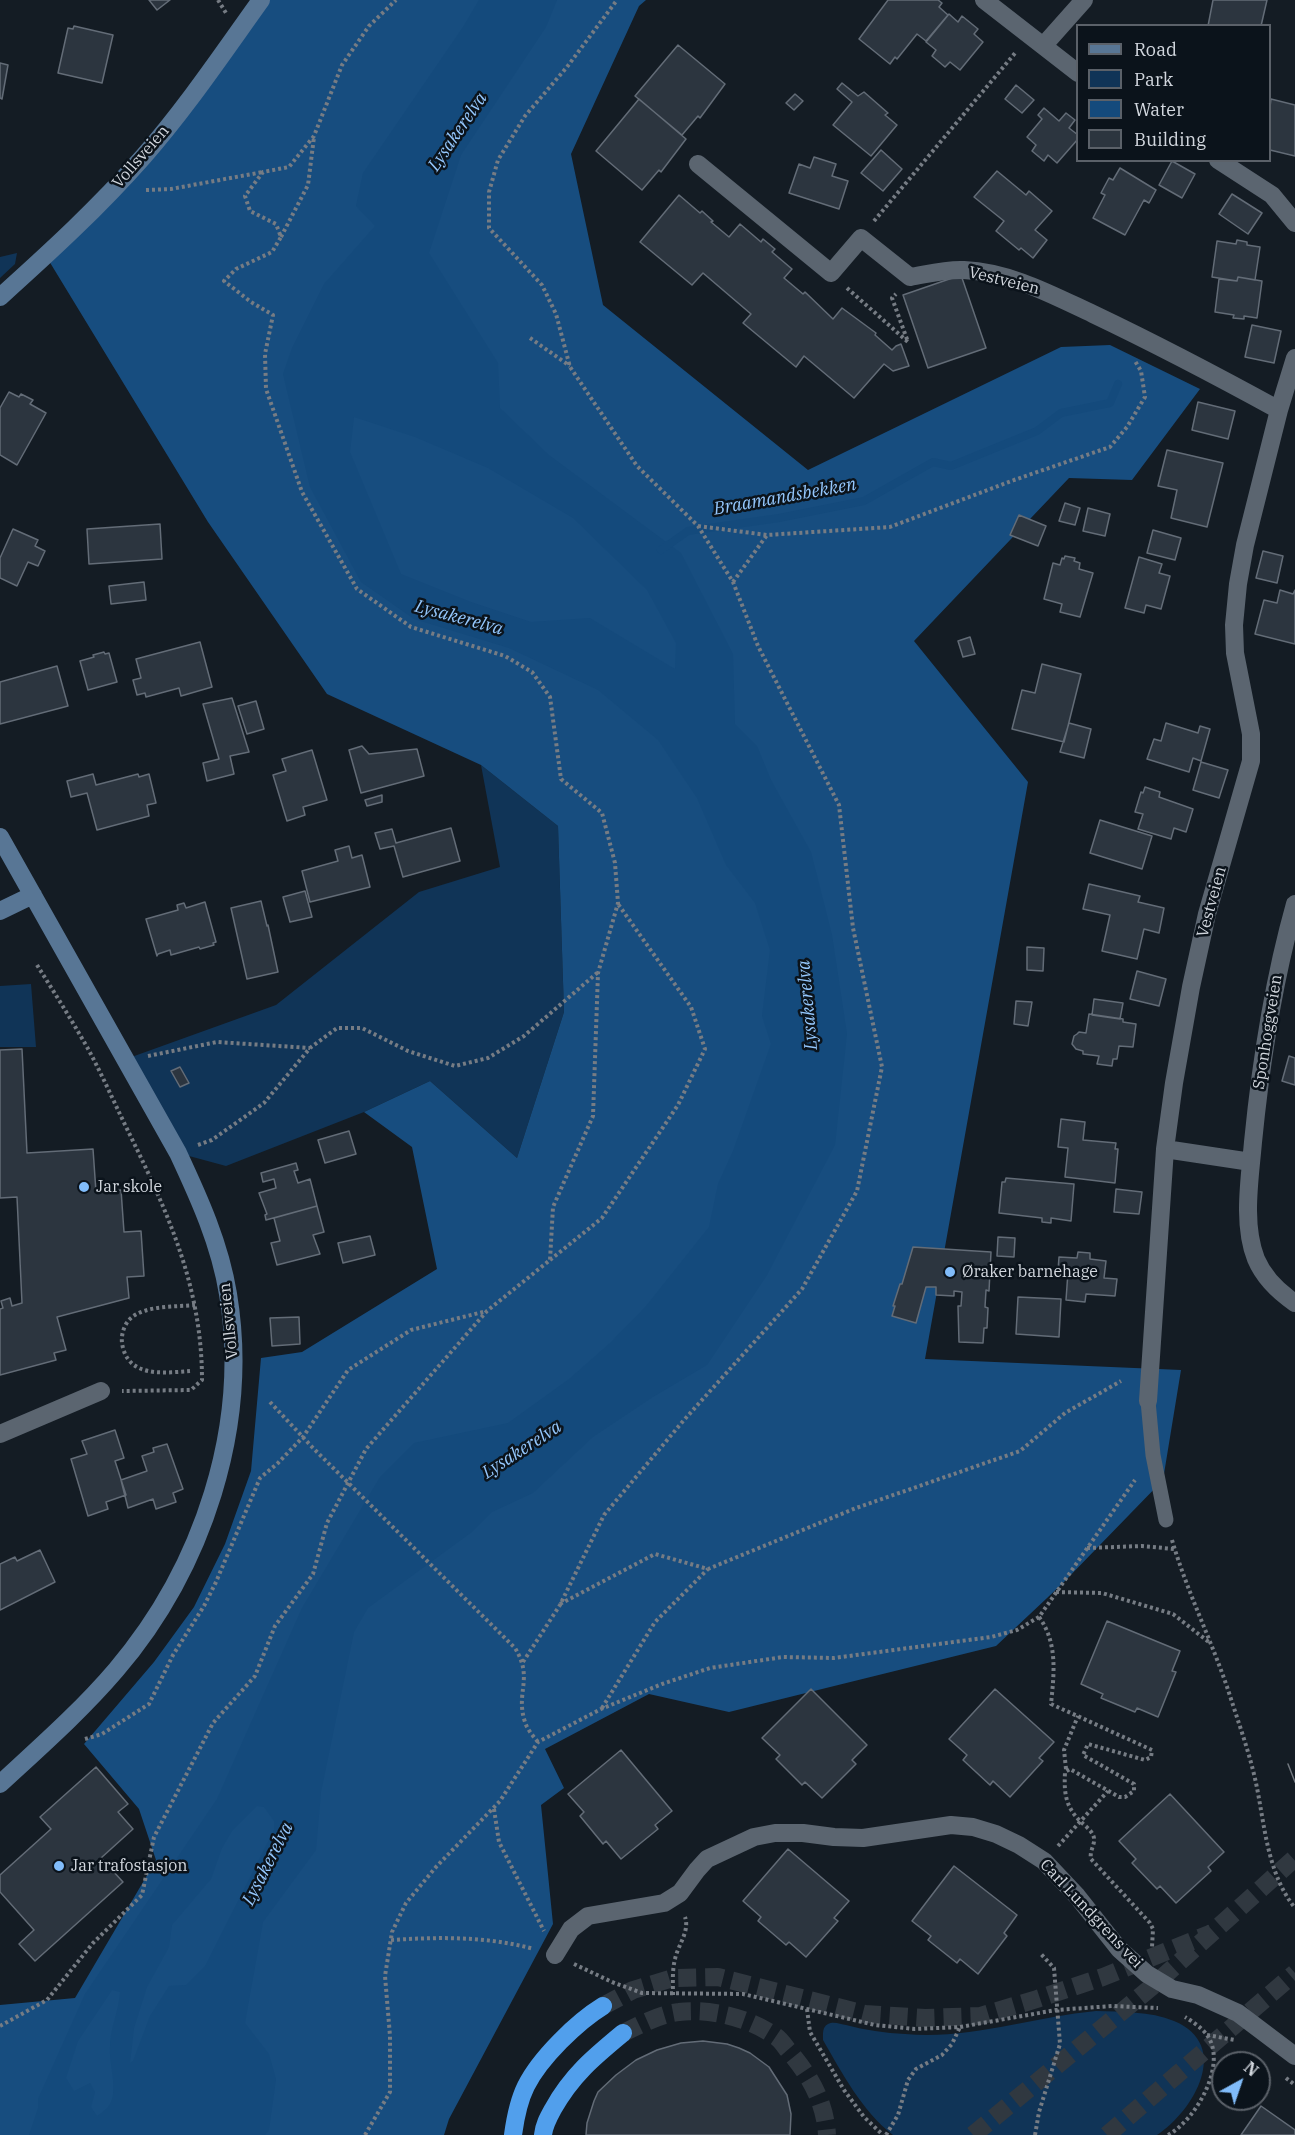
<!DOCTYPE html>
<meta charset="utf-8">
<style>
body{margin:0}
#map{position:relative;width:1295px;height:2135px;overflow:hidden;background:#141c24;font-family:"IBM Plex Serif",serif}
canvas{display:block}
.legend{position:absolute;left:1076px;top:24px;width:195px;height:138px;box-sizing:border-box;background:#0b131b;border:2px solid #5b6169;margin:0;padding:8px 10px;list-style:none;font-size:18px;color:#d2d7de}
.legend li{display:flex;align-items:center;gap:12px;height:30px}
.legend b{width:30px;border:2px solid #5b6169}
.north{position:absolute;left:1211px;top:2051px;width:60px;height:60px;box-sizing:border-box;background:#0b131b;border:2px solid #5b6169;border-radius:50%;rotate:40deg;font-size:16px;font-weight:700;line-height:24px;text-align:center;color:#d2d7de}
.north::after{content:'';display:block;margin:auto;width:21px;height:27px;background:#81bcfa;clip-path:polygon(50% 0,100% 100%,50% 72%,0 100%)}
</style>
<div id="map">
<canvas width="1295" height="2135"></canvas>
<ul class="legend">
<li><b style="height:8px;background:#587695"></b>Road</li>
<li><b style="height:16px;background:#103457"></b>Park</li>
<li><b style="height:16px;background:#144a7c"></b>Water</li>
<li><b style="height:16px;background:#2c353f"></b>Building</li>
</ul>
<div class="north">N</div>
</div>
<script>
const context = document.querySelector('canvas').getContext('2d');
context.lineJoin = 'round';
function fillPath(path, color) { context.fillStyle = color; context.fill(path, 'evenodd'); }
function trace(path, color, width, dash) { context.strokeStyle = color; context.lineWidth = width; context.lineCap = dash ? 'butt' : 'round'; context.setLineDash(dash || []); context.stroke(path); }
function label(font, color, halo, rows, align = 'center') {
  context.font = font + ' "IBM Plex Serif",serif'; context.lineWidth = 5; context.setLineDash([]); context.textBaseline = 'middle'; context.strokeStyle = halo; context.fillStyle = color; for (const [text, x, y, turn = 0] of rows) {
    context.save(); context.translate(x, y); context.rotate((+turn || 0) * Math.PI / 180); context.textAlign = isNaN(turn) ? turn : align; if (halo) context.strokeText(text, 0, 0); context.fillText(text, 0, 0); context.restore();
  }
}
fillPath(new Path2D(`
 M17,253L15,264L0,278V257Z
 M481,765L558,826L564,1012L517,1158L430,1081L364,1112L226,1166L178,1153L126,1059L276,1005L419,892L500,867Z
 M31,984L36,1047H0V986Z
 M1096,2011C1121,2012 1150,2011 1174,2021C1232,2045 1194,2111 1157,2135H893C862,2111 842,2073 823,2040C823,2034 822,2027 828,2024C833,2021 841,2024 846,2025C865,2030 885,2033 905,2034C969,2040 1032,2017 1096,2011Z`), '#103457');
fillPath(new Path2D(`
 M261,0H646L639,6L571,154L603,305L808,470L1061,347L1110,345L1200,389L1132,480L1069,478L914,641L1028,782L925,1359L1181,1370L1163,1480L1063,1583L996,1646L729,1712L649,1694L545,1749L564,1788L541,1805L553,1924L449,2119L444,2135H0V2005L75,1998L156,1860L139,1809L84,1744L154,1662L194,1607L225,1544L251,1471L261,1358L302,1352L437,1269L412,1147L364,1112L430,1081L517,1158L564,1012L558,826L481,765L327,694L208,522L46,256L170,123Z`), '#174d7f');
fillPath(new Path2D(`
 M479,0H557L546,27L461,155L429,253L498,363L500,408L549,455L681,553L733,654L735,724L757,746L771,780L811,852L832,935L847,1034L835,1145L767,1275L707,1365L653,1397L593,1437L533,1493L492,1512L472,1532L368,1608L354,1632L321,1792L316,1850L263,1922L245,2023L269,2054L276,2079L269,2130L265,2135H29L38,2108V2099L85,1994L217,1799L302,1608L380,1477L414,1443L508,1423L569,1379L610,1343L646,1306L709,1227L718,1184L733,1151L771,1044L762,1016L770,950L755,903L726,865L697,798L658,740L598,690L509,648L414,619L361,582L310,487L283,374L292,348L324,284L375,226L356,206L363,173L463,27ZM354,417L415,437L488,468L573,518L647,590L676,643L675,669L590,618L531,622L471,602L401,574L350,452ZM257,1806L264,1807L274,1821V1830L205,1966L186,1985L169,1986L150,2016L133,2061L130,2063L134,2028L147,1987L169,1947L172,1925L211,1879L222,1848L232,1831ZM112,1990L120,1992C119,2011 110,2028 110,2047C109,2062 115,2078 113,2094C112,2105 106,2110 97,2116L91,2107L95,2092L90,2083L74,2091L66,2078L78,2041Z`), '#144a7c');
trace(new Path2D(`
 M661,550L688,531L779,518L864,501L933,462L951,466L1037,431L1061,413L1110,403L1118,384`), '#144a7c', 8);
const building = new Path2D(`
 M149,0H170L157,10Z
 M888,0H938L942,3L939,7L948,15L926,41L917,34L897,59L895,57L890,64L859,39Z
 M1213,0H1267L1261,26H1208Z
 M949,14L958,22L962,16L978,29L974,34L983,42L960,70L950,62L945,67L932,56L936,50L926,42Z
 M74,26L113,35L102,83L58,73L68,28L73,29Z
 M678,45L725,84L700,118L698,116L682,135L635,96Z
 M0,63L8,65L2,99L0,98Z
 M842,83L858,96L864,92L888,113L885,115L897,125L871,156L833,125L852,102L837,89Z
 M1016,85L1034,100L1022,113L1005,99Z
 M795,94L803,101L794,110L786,103Z
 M639,99L686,139L661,172L659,170L642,190L596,151Z
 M1271,99L1295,105V156L1270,150V107Z
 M1044,108L1059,121L1066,113L1075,120L1069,128L1078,135V139L1057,163L1048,155L1044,161L1032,151L1036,145L1027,137L1042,119L1038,115Z
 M881,150L902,169L883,191L861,173Z
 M814,157L836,164L832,176L848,181L839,209L789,193L799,164L810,168Z
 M1172,161L1195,174L1182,198L1159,185Z
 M1120,168L1156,190L1149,203L1144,200L1125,235L1093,218L1105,195L1101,193L1109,178L1113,180Z
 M997,171L1026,195L1029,191L1052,211L1035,230L1047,240L1033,258L1021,248L1019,250L996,231L1004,221L974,197Z
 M1232,194L1262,213L1248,234L1219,214Z
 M679,195L700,213L702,211L713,221L711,222L729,237L740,224L761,242L763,239L775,249L772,252L792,269L784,278L803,294L805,292L833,319L842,308L876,333L875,335L892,350L896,346L901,344L909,366L893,371L884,364L854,398L804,356L796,367L743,323L751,314L703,273L692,285L640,242Z
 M1237,240L1247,242V245L1260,247L1255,280L1238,277L1237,281L1212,277L1217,241L1236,244Z
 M961,275L986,348L928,368L903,295Z
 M1238,277L1262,281L1257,318L1244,316V319L1233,318L1234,315L1215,312L1219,279L1237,281Z
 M1252,325L1281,331L1274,363L1245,357Z
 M9,392L19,397L21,394L33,400L30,404L46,413L17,465L0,455V408Z
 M1198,402L1235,411L1228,439L1192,430Z
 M1167,450L1223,463L1207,527L1171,518L1177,490L1158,486Z
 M1065,503L1080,508L1075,525L1059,521Z
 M1088,508L1110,514L1105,536L1083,531Z
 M1019,515L1046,526L1038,546L1010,535Z
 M160,524L162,559L89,564L87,529Z
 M13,529L38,540L35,546L45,551L38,566L28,562L17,586L0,578V558Z
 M1153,530L1181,538L1175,560L1147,553Z
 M1263,551L1283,556L1277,583L1256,578Z
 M1065,556L1075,558L1074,561L1080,563L1079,569L1093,573L1080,617L1060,612L1062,604L1044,599L1053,563L1060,565L1062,558L1064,559Z
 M1139,557L1162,564L1159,573L1170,576L1161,609L1146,605L1144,613L1125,608Z
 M144,582L146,600L111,604L109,586Z
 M1280,590L1293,594L1295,590V644L1255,634L1264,600L1277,603Z
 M970,637L975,654L963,657L958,641Z
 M200,642L212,687L181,696L179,688L146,697L145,693L137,695L133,680L141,678L136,659Z
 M104,652L105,654L109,653L117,682L88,690L80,661L94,657L93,655Z
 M1042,664L1081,674L1064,742L1012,729L1022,690L1035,693Z
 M57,666L68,706L0,724V682Z
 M232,698L249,752L230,756L234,774L207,781L203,763L219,759L203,704Z
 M256,701L264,729L247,734L238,706Z
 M1069,723L1091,729L1084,758L1060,752Z
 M1166,723L1198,733L1200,726L1210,729L1201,761L1193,758L1189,772L1147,759L1154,739L1161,741Z
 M362,746L369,754L417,749L424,776L361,793L349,750Z
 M312,750L327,800L303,807L305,815L287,821L273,775L286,771L282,759Z
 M1201,762L1228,770L1219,798L1193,790Z
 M93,774L96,785L138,774L139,777L149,774L156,803L147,805L149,816L97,830L87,793L71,797L67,781Z
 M1145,787L1160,792L1159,797L1193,809L1186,832L1174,828L1171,839L1138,829L1143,814L1135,812L1141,792L1143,793Z
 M382,795V802L367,806L365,800Z
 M1100,820L1152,836L1142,869L1090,853Z
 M451,828L460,861L403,877L394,846L380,849L375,833L392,829L396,843Z
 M349,846L352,858L362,855L370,887L310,902L302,871L338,861L335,850Z
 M1089,884L1140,896L1138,902L1164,908L1159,933L1144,929L1137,959L1102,951L1110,915L1083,909Z
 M305,891L312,917L290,922L283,897Z
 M261,901L267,926L268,925L278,972L247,979L231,908Z
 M205,902L216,942L213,943L214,945L200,949L199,947L171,955L170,950L158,954L157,956L146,919L178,910L177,905L184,903L186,908Z
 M1027,947L1044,948L1043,971L1027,970Z
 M1137,971L1166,979L1159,1006L1130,999Z
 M1094,999L1123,1003L1120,1019L1092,1015Z
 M1016,1001L1032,1002L1028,1026L1014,1024Z
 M1089,1014L1123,1019V1022L1136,1024L1133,1047L1119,1046L1117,1059H1113L1112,1066L1097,1064L1099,1056L1083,1054V1051L1076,1049L1072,1044L1074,1036L1077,1034L1079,1032L1086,1033Z
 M22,1049L27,1153L93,1149L96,1192L121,1190L124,1232L141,1231L144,1276L127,1277L129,1298L57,1317L66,1350L54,1353L56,1360L0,1375V1309L3,1308L1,1301L10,1298L12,1306L22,1303L17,1197L0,1198V1050Z
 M1289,1056L1295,1058V1085L1282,1081Z
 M180,1067L189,1083L180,1087L171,1071Z
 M1061,1119L1085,1122L1083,1140L1116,1143L1115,1149H1118L1115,1183L1065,1177L1068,1148L1058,1147Z
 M349,1131L356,1154L325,1163L318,1140Z
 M296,1163L298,1170L294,1171L298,1183L310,1179L317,1206L266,1220L265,1215L267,1214L259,1193L276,1188L274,1179L263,1182L261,1173Z
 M1006,1178L1074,1184L1071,1221L1051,1218V1223L1042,1222V1218L999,1213L1002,1182H1005Z
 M1116,1189L1142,1192L1139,1214L1114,1212Z
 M317,1206L324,1232L313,1235L320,1254L277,1265L271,1243L280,1241L274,1218Z
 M370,1236L375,1255L343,1263L338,1243Z
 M998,1237L1015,1238L1014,1257L997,1256Z
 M913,1247L991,1252L989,1291L986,1290L985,1307L988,1308L987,1328H984L983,1343L959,1342L958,1306H961L962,1292L954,1291V1296L936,1295V1287H926L916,1323L892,1316L895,1306H893L900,1284H902Z
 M1078,1252L1090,1253V1259L1106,1261L1104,1278L1117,1279L1115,1296L1086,1294L1085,1302L1066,1300L1068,1272L1058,1271L1059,1257L1077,1258Z
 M1018,1297L1061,1299L1059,1337L1016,1334Z
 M299,1317L300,1344L272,1346L270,1318Z
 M115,1430L124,1458L115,1461L126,1495L106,1502L108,1509L88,1516L71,1459L87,1454L82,1441Z
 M167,1444L183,1489L173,1493L176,1502L156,1509L153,1499L128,1508L121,1480L147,1471L142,1456L154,1452L153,1448Z
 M40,1550L55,1582L0,1610V1564L15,1557L17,1561Z
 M1107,1621L1180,1651L1172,1671L1176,1672L1158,1717L1137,1708L1135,1712L1101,1698L1103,1694L1081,1684Z
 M811,1689L867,1745L852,1760L856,1764L822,1798L805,1782L802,1785L776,1759L780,1755L762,1738Z
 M995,1689L1054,1742L1039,1758L1043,1761L1010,1797L993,1781L990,1785L963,1760L967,1755L949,1739Z
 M621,1750L672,1811L655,1825L658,1829L621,1859L606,1841L603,1844L580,1816L584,1812L568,1794Z
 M96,1767L128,1804L118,1812L133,1829L101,1858L123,1882L35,1961L19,1944L34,1930L0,1892V1875L51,1829L40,1817Z
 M1170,1794L1224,1852L1208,1867L1211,1871L1176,1903L1160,1886L1157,1889L1132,1863L1136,1859L1119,1841Z
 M788,1849L849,1901L834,1918L838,1921L806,1957L789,1942L786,1945L758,1921L761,1917L743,1901Z
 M954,1866L1017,1915L1004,1933L1007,1936L978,1974L960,1959L957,1963L928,1940L931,1936L912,1921Z
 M703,2041L727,2044L739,2048L750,2053L769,2067L787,2095L791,2114L790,2135H586L587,2123L594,2101L598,2092L616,2075L636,2060L657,2050L681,2043Z
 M1261,2106L1295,2130V2135H1241Z`);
fillPath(building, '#2c353f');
trace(building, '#636c77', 1.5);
trace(new Path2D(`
 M603,2006L633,1990L673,1978L718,1977L865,2014L925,2018L980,2016L1037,1999L1103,1977L1212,1933
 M623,2033C640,2025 660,2014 679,2012C710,2008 749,2018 775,2036C780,2039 784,2045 787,2049C809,2074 825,2101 827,2135
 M973,2135L1154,1985L1295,1858
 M1107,2135L1295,1973`), '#303840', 18, [18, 9]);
trace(new Path2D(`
 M218,0L226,13
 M146,190L171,189L263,172
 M874,221L1016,52
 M281,237L308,185L314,137
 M847,288L908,342L892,298L896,294
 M530,338L570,366
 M698,526L767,535L890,527L1014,480L1110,447L1127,427L1145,397L1141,371L1135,361
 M733,582L767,535
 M37,965C54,992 71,1019 87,1047C103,1076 116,1107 131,1137C170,1217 202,1290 202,1380L191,1390L122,1391
 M148,1056L217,1042L310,1048
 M198,1145L212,1140L264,1103L310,1048L337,1028H362L408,1051L455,1066L488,1058L524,1036L597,973
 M550,1260L602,1218L678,1105L705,1049L691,1007L618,904
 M190,1371C163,1373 127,1378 122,1343C121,1335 124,1324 131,1318C146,1305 176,1307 195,1305
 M270,1402L313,1448L515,1648C534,1679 515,1692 525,1722C527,1729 533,1736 538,1742
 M1172,1540C1188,1595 1214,1645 1231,1699C1240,1727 1250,1755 1256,1783C1265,1826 1267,1873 1295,1908
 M1087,1548L1142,1546L1174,1549
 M1056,1592L1102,1593L1173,1614L1210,1643
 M560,1604L655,1554L708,1569L856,1508L1020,1451L1065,1413L1121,1381
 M1039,1617C1058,1643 1054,1674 1051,1704L1152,1750L1151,1757L1145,1760L1088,1744L1083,1755L1134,1784V1791L1125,1797H1119L1070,1769L1065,1772C1064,1792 1065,1806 1080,1821C1084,1825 1091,1830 1093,1835C1097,1843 1089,1850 1091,1859L1150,1923L1153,1929L1152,1947
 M523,1662L560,1605L604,1515L684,1420L802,1289L857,1191L882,1067L853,928L839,805L758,646L733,582L698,526L637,466L570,367L556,314L542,285L489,228V192L498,160L525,116L567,67L617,0
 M602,1708L655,1622L708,1569
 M85,1739L102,1734L149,1704L173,1655L204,1606L216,1582L260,1478L278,1463L303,1437L348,1370L411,1330L487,1311
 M1066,1769L1064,1750L1078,1716
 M494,1809L499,1842L544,1931
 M1058,1846L1108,1791
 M391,1940C439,1937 486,1936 534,1949
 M574,1964L612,1982L642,1993L743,1994L875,2025L915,2029L960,2027L1056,2010L1112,2006L1158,2008
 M673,1995C673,1983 672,1971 675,1959C678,1945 690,1931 685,1917
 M807,2009L810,2032L844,2090L864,2117L883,2135
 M0,2026L47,2000L93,1943L142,1895L154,1837L213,1723L255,1676L275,1626L313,1574L327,1523L366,1449L487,1311L550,1260L553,1207L593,1116L598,973L618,903L615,863L602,813L561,779L550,697L532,672L505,656L411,627L357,589L302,492L266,389L265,354L273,315L251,302L224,281L236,269L272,252L281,237L276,224L250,211L245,196L263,172L289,167L314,136L342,65L369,26L396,0
 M1207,2035L1235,2040
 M1286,2078L1295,2085
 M365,2135L390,2092V2036L385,1976L392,1932L406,1903L436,1867L500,1801L538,1742L601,1709L662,1684L710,1668L783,1657L834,1658L991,1637L1017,1630L1039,1617L1135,1480
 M886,2135L898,2115L908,2080L916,2069L942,2055L952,2044L960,2027
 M1035,2135L1039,2112L1060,2044L1054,1968L1041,1954
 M1168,2135C1196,2120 1228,2064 1207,2035C1202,2028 1192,2021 1185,2017`), '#767c84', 4, [3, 3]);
trace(new Path2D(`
 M1148,1401L1153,1455L1166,1520`), '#5b6570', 15);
trace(new Path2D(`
 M984,0L1078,73
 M1044,45L1084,0
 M1218,160L1272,195L1295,223
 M698,164L831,273L861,238L910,277C928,274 946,269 964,270C1010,272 1052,295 1093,314C1156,344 1217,376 1279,410
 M1295,904C1273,982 1261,1061 1253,1142C1250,1178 1242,1224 1256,1259C1264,1278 1279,1292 1295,1303
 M1165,1149L1251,1162
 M1148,1401L1165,1149L1174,1083L1191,987L1207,914L1251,761V734L1235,653L1234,625L1238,584L1245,545L1279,410L1295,358
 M0,1434L101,1391
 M555,1955L571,1929L588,1916L664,1903L680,1893L697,1870L707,1859L754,1837L775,1833H803L834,1837L863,1838L951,1825L973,1827L996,1834L1019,1845L1044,1861L1077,1896L1119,1949L1147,1974L1172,1989L1198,1995L1238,2013L1295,2056`), '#5b6570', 18);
trace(new Path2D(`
 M0,297C50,252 99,207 143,157C186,108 223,53 261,0
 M0,837L178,1153C199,1198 220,1244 228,1294C250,1426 203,1568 116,1670C81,1711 40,1747 0,1784
 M0,911L33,895`), '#587695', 18);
trace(new Path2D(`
 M513,2135C515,2120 519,2100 526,2086C540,2058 577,2022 603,2006
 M543,2135C544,2125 548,2118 553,2109C572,2075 594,2057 623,2033`), '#519fec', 18);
trace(new Path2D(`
 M1288,1764L1295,1782`), '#71777f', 1.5);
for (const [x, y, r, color] of [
 [84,1187,6,"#81bcfa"],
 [950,1272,6,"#81bcfa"],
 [59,1866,6,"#81bcfa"]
]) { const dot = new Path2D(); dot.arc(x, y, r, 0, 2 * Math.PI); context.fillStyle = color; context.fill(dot); trace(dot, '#0b131b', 2); }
label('16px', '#d2d7de', '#0b131b', [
 ["Vollsveien",141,157,-49],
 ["Vestveien",1004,281,14],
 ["Vestveien",1212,902,-75],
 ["Sponhoggveien",1268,1032,-81],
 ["Vollsveien",229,1321,-96],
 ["Carl Lundgrens vei",1091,1914,47]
]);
label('16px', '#d2d7de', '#0b131b', [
 ["Jar skole",96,1187],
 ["Øraker barnehage",962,1272],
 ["Jar trafostasjon",71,1866]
], 'left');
label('italic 18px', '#94c7fd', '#0b131b', [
 ["Lysakerelva",458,132,-56],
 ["Braamandsbekken",785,497,-10],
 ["Lysakerelva",459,618,15],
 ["Lysakerelva",808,1005,-95],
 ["Lysakerelva",522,1450,-33],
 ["Lysakerelva",268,1864,-63]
]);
</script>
